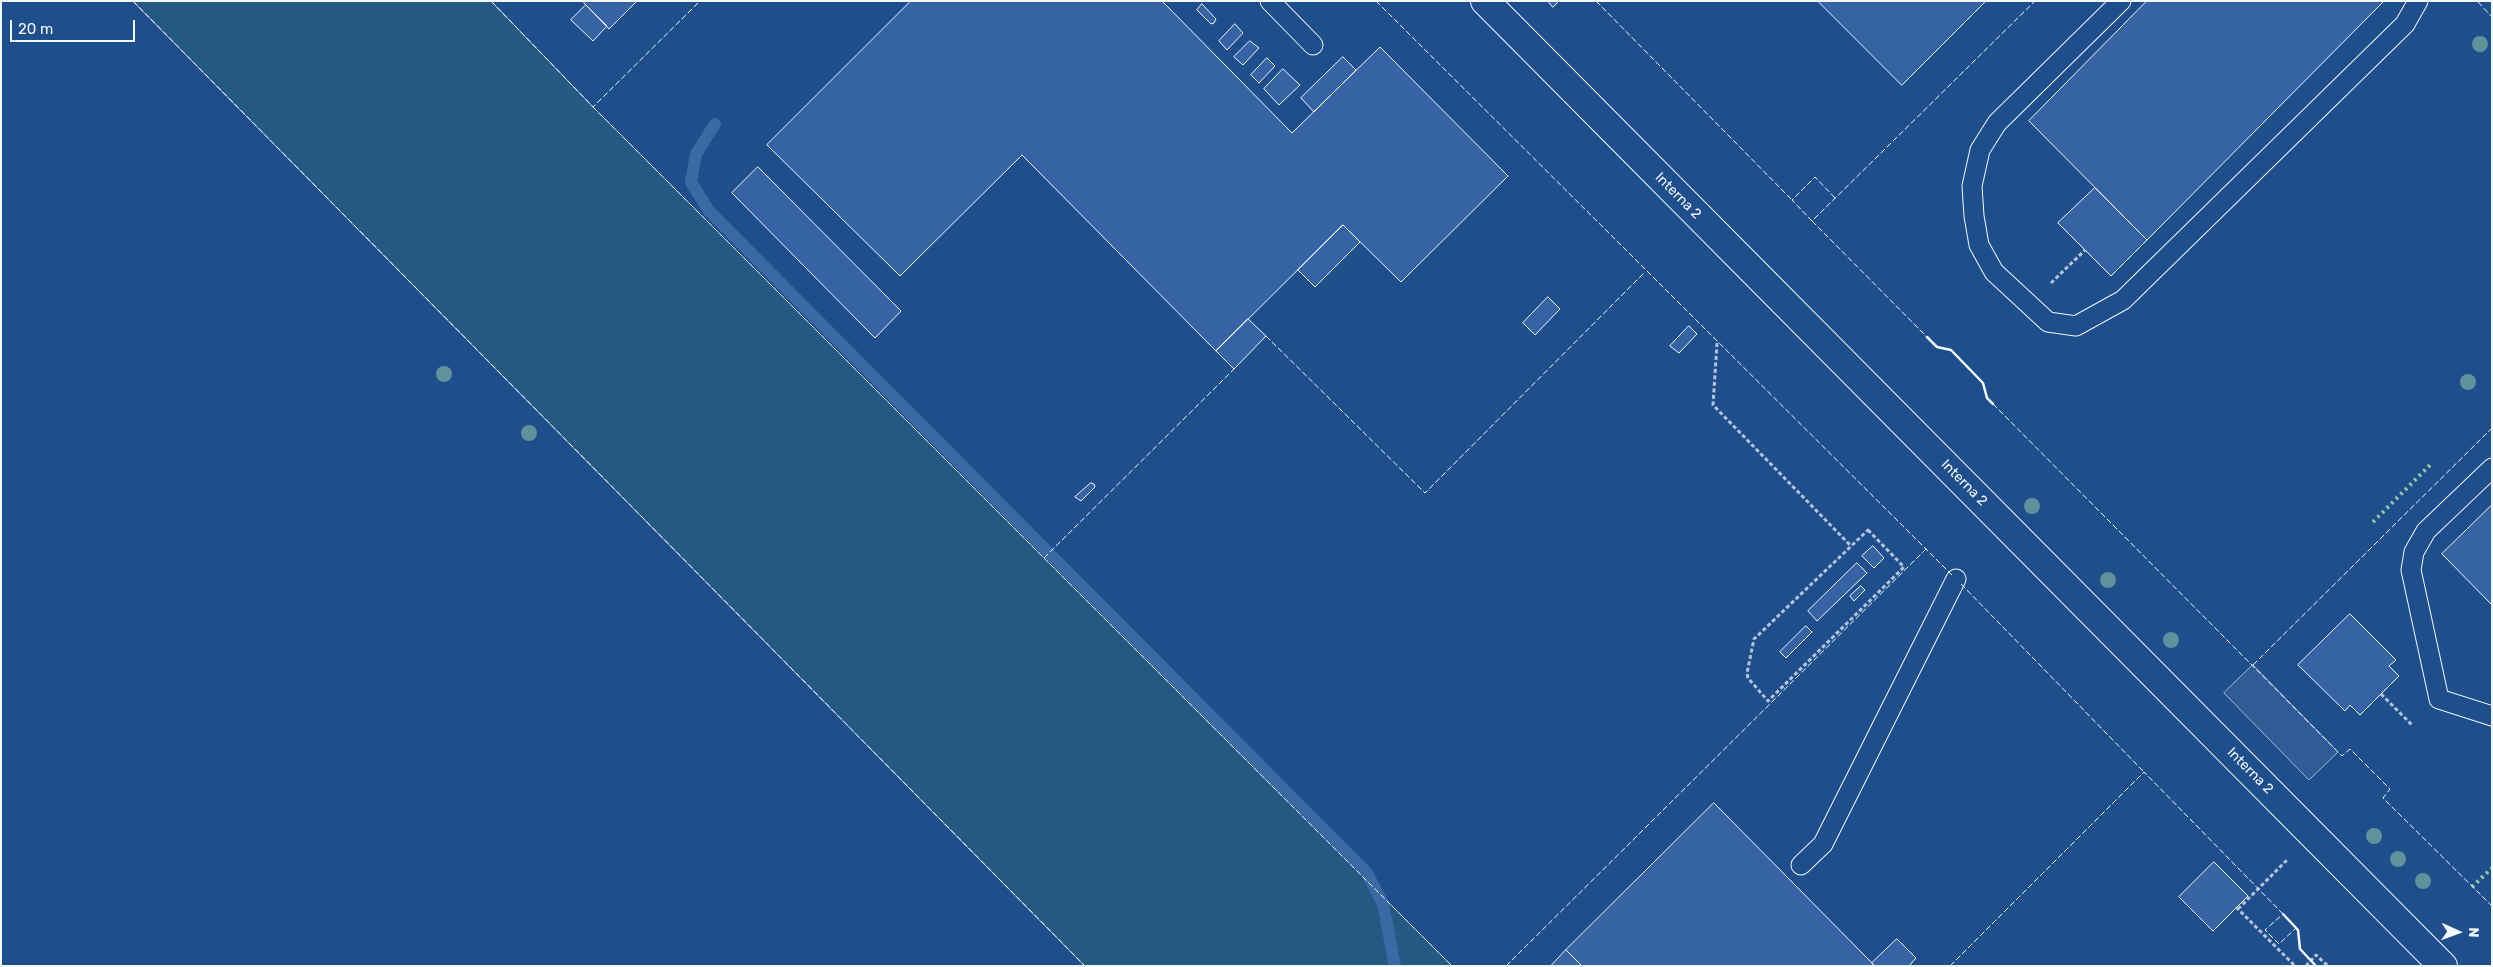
<!DOCTYPE html>
<style>
body{margin:0}
#map{position:relative;width:2493px;height:967px;overflow:hidden;background:#1f4e8c;font-family:Rubik,sans-serif}
canvas{display:block}
.frame{position:absolute;inset:0;border:2px solid #f2f6ff;pointer-events:none}
.north{position:absolute;left:2433px;top:907px;width:50px;height:50px;-webkit-text-stroke:4px #1f4e8c;paint-order:stroke;rotate:92deg;font-size:14px;font-weight:700;line-height:20px;text-align:center;color:#f2f6ff}
.north::after{content:'';display:block;margin:auto;width:18px;height:22px;background:#f2f6ff;clip-path:polygon(50% 0,100% 100%,50% 72%,0 100%)}
.scale{position:absolute;left:10px;top:20px;width:125px;height:22px;box-sizing:border-box;border:2px solid #f2f6ff;border-top:0;padding-left:6px;font-size:15px;line-height:18px;white-space:nowrap;color:#f2f6ff;-webkit-text-stroke:4px #1f4e8c;paint-order:stroke}
</style>
<div id="map">
<canvas width="2493" height="967"></canvas>
<div class="frame"></div>
<div class="north">N</div>
<div class="scale">20 m</div>
</div>
<script>
const context = document.querySelector('canvas').getContext('2d');
context.lineJoin = 'round';
function fillPath(path, color) { context.fillStyle = color; context.fill(path, 'evenodd'); }
function trace(path, color, width, dash) { context.strokeStyle = color; context.lineWidth = width; context.lineCap = dash ? 'butt' : 'round'; context.setLineDash(dash || []); context.stroke(path); }
function label(font, color, halo, rows, align = 'center') {
  context.font = font + ' Rubik,sans-serif'; context.lineWidth = 4; context.setLineDash([]); context.textBaseline = 'middle'; context.strokeStyle = halo; context.fillStyle = color; for (const [text, x, y, turn = 0] of rows) {
    context.save(); context.translate(x, y); context.rotate((+turn || 0) * Math.PI / 180); context.textAlign = isNaN(turn) ? turn : align; if (halo) context.strokeText(text, 0, 0); context.fillText(text, 0, 0); context.restore();
  }
}
const green = new Path2D(`
 M133,1H491L593,107L1452,966H1085Z`);
fillPath(green, '#245a82');
trace(green, '#a8bbd7', 1);
const parking = new Path2D(`
 M2253,665L2338,752L2309,780L2224,693Z`);
fillPath(parking, '#305b95');
trace(parking, '#a8bbd7', 1);
trace(new Path2D(`
 M715,124L696,154L691,182L709,211L1367,873L1383,904L1395,966`), '#3b69a3', 12);
const building = new Path2D(`
 M585,1H637L609,29L584,3Z
 M911,1H1162L1292,133L1380,47L1508,176L1401,282L1343,225L1216,351L1022,155L900,276L767,145Z
 M1548,1H1559L1553,7Z
 M1818,1H1986L1902,85Z
 M2147,1H2384L2147,240L2029,121Z
 M1202,4L1216,19L1214,23L1211,24L1197,10Z
 M586,5L607,26L593,41L571,20Z
 M1235,24L1243,33L1227,50L1219,41Z
 M1250,41L1259,48L1243,65L1234,57Z
 M1343,57L1356,70L1314,112L1301,98Z
 M1267,58L1275,66L1259,83L1251,75Z
 M1283,69L1300,85L1279,105L1264,89Z
 M758,167L901,311L875,338L732,193Z
 M2095,188L2147,240L2111,276L2058,223Z
 M1343,225L1360,242L1315,287L1298,270Z
 M1548,297L1560,309L1535,335L1523,323Z
 M1248,319L1266,336L1234,369L1216,351Z
 M1689,326L1697,334L1679,353L1670,346Z
 M1091,483L1094,484L1095,487L1081,501L1075,497Z
 M2492,505V605L2442,554Z
 M1873,546L1884,558L1874,568L1862,556Z
 M1857,563L1867,573L1817,621L1808,611Z
 M1861,586L1865,590L1854,601L1850,596Z
 M2350,614L2396,660L2389,666L2399,676L2360,715L2350,705L2345,711L2298,665Z
 M1806,626L1812,632L1786,658L1780,652Z
 M1714,803L1872,963L1874,966H1582L1566,950Z
 M2214,862L2248,896L2213,931L2179,897Z
 M1897,939L1916,958L1909,966H1874L1872,963Z
 M1566,950L1582,966H1551Z`);
fillPath(building, '#3563a3');
trace(building, '#f2f6ff', 1);
const service = new Path2D(`
 M1270,1L1313,45
 M2121,1L1997,123L1980,150L1972,186L1974,216L1979,245L1994,272L2048,322L2076,326L2123,300L2405,24L2418,1
 M2492,468L2426,531L2414,552L2411,570L2439,699L2492,716
 M1801,865L1823,844L1956,579`);
const minor = new Path2D(`
 M1485,1L2443,966`);
trace(service, '#f2f6ff', 21);
trace(minor, '#f2f6ff', 30);
trace(new Path2D(`
 M2051,283L2085,250
 M1717,343L1713,405L1851,546
 M1868,530L1904,567L1768,701L1748,678L1747,673L1754,639Z
 M2381,694L2412,725
 M2236,907L2295,966
 M2238,909L2288,859
 M2306,966L2316,955L2328,966`), '#b3c4dc', 3, [4, 2.5]);
trace(service, '#1f4e8c', 19);
trace(minor, '#1f4e8c', 28);
trace(new Path2D(`
 M2373,522L2431,464
 M2472,887L2492,868`), '#97c8a6', 4, [2.5, 4]);
trace(new Path2D(`
 M133,1L1085,966
 M491,1L593,107L700,1
 M1376,1L1952,575
 M1596,1L1792,200
 M2478,2L2492,17
 M593,107L1452,966
 M1835,198L1815,177L1792,200L1812,221L2035,1
 M1812,221L1927,337
 M1266,336L1425,493L1645,272
 M1993,404L2342,756L2350,749L2390,789L2383,798L2492,906
 M1044,558L1234,369
 M1961,584L2144,772
 M2253,665L2492,428
 M2283,914L2296,928L2279,944L2265,930Z
 M1506,966L1926,549
 M1950,966L2144,772L2283,914`), '#f2f6ff', 1, [6, 2.5]);
trace(new Path2D(`
 M1927,337L1937,347L1951,350L1983,383L1987,398L1993,404
 M2283,914L2298,930L2300,949L2316,966`), '#f2f6ff', 2.5);
context.fillStyle = '#61919a';
for (const [x, y] of [
 [2480,44],
 [444,374],
 [2468,382],
 [529,433],
 [2032,506],
 [2108,580],
 [2171,640],
 [2374,836],
 [2398,859],
 [2423,881]
]) { context.beginPath(); context.arc(x, y, 8, 0, 2 * Math.PI); context.fill(); }
label('14px', '#f2f6ff', '#1f4e8c', [
 ["Interna 2",1678,196,45],
 ["Interna 2",1964,483,45],
 ["Interna 2",2250,771,45]
]);
</script>
